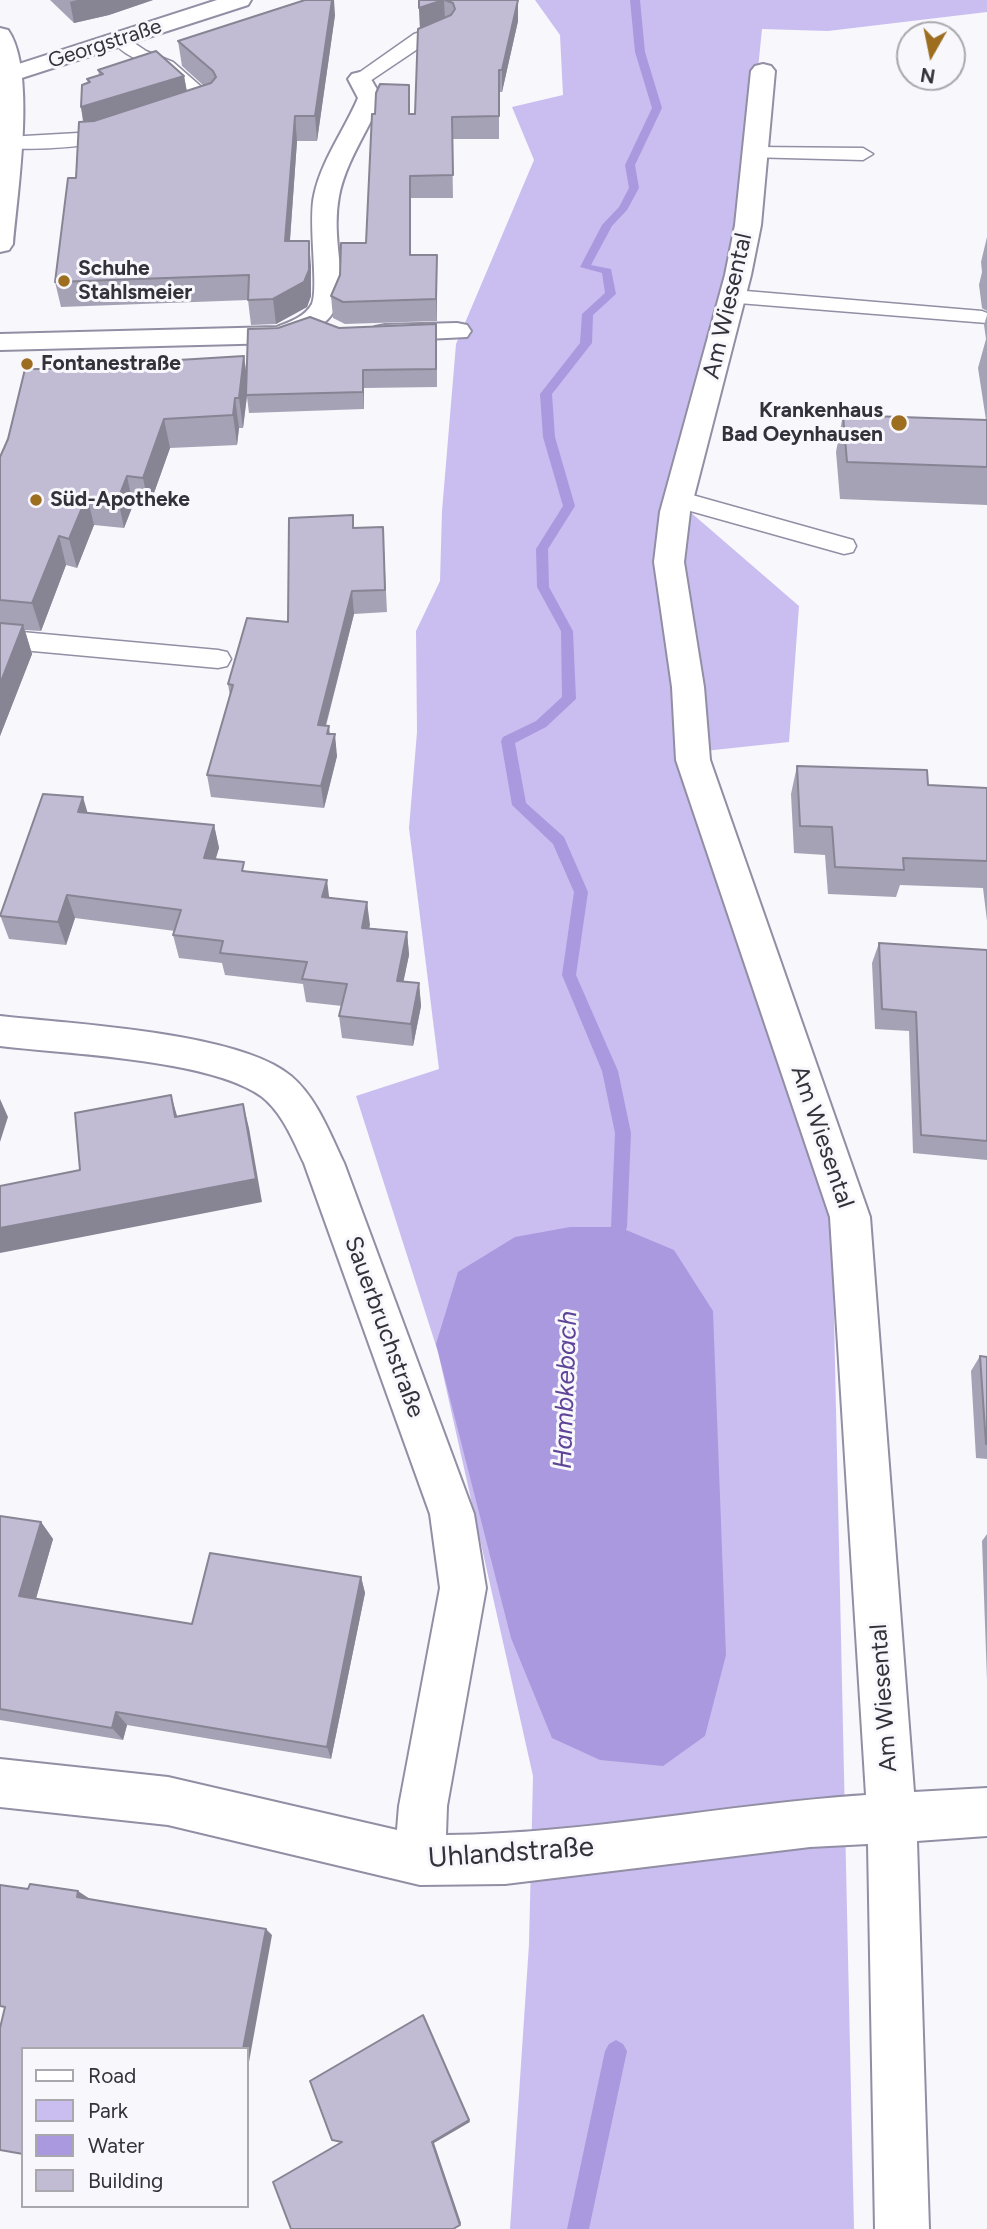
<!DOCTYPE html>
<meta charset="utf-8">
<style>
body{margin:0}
#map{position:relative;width:987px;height:2229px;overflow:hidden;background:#f8f7fc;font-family:Figtree,sans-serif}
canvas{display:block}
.legend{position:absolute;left:21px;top:2047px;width:228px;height:161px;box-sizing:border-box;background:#f8f7fc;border:2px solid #a9a8ae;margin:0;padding:9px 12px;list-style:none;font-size:21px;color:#33313a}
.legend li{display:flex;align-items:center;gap:14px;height:35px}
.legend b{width:35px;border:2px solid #a9a8ae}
.north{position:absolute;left:896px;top:21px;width:70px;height:70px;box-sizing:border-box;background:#f8f7fc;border:2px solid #a9a8ae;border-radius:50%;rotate:189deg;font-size:19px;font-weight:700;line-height:28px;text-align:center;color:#33313a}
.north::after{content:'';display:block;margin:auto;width:24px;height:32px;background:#9d6d20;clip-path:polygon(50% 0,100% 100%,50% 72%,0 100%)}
</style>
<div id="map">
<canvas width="987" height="2229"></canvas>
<ul class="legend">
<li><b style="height:9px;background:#fff"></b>Road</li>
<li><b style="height:19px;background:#cabef1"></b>Park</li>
<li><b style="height:19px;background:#aa99de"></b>Water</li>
<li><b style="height:19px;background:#c1bcd3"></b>Building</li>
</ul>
<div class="north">N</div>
</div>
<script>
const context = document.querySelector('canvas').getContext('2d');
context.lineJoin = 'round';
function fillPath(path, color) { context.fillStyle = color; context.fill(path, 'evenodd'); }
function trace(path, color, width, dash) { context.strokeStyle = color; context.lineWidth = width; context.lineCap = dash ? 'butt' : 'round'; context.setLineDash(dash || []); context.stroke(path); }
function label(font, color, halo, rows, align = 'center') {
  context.font = font + ' Figtree,sans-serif'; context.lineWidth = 6; context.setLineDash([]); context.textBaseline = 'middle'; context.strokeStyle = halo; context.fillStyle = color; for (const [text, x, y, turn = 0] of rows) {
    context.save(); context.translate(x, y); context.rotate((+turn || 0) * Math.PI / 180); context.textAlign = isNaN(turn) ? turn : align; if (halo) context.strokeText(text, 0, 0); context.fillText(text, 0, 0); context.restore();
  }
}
fillPath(new Path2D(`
 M535,0H987V12L828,31L762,29L747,178L674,498L799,606L789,742L676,754L832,1227L854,2229H510L529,1944L533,1776L438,1352L356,1096L439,1069L409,828L417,732L416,631L440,581L442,511L456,344L534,160L512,107L563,95L560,35Z`), '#cabef1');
fillPath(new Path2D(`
 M570,1227H619L674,1250L713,1311L726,1655L705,1736L663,1766L600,1760L552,1738L511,1638L436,1344L458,1272L515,1237Z`), '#aa99de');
fillPath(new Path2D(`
 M630,0H640L645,52L662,108L635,165L639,188L627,210L612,226L591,265L611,269L616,294L593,315L592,343L552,394L555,437L575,506L548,549L549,587L573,631L576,699L546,727L515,743L526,803L564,837L588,892L576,975L618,1071L631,1133L627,1227L618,1251L612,1253L606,1251L604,1246L611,1227L615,1133L602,1071L562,975L574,892L553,844L512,805L501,741L503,737L536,721L562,697L561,631L537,587L536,549L563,506L543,437L540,394L580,343L582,314L605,293L602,273L580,267L602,225L619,207L629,188L625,165L652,108L635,52Z
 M616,2040L623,2044L627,2051L589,2229H567L605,2051L609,2044Z`), '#aa99de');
const lane = new Path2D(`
 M444,24L451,26L453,30L451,34L428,42L367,83L360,85L350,79L414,34Z
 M121,34L146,51L173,62L214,98L217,102C209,111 190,116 179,113L176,109L193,100C182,91 171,77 159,70C142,60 124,57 112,40L114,36Z
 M120,125L130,131C118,147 21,152 0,147V139L7,137L96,132Z
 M754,147L863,148L873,154L863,160L747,157L744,153L747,149Z
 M734,290L982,311L987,313V323L726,302L723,297Z
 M678,491L853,540L856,546L853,552L844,554L669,505L666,499L669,493Z
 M0,630L218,650L227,652L231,659L227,666L218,668L0,648Z`);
const street = new Path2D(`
 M217,0H251L248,5L0,85V70Z
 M763,64L771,66L775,71L761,225L751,275L690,512L684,562L704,687L710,760L870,1217L914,1792L987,1788V1836L917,1841L929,2229H875L868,1844L810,1847L505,1884L420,1885L168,1825L0,1807V1759L168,1777L397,1830L399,1806L440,1588L430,1514L304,1163C293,1140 282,1112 261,1096C209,1059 66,1054 0,1046V1016C71,1024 239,1032 291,1076C317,1098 330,1134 344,1163L474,1514L486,1588L447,1806L446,1835C587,1834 726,1804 866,1795L830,1217L676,760L672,687L654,562L660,512L725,275L735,225L751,71L755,66Z
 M360,72L368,74L382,98C368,131 346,161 339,196C326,266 376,319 279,343L0,350V334L277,327C289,322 305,317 312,304C319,289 308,222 314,196C321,161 344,131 358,98L348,79L352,74Z
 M457,323L467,325L471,331L467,337L385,341L375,339L371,333L375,327L385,325Z`);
const secondary = new Path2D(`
 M0,28L8,30C37,71 17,194 13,244L9,250L0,252Z`);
trace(lane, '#928ea4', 3);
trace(street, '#928ea4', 4);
trace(secondary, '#928ea4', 4);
fillPath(lane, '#fff');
fillPath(street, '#fff');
fillPath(secondary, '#fff');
fillPath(new Path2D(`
 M50,0H153L109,15L74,23Z
 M419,0H518V21L502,92H499V139H452L453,198H410L411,255L437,277V321L345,324L333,318L331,296L366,243L410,114H415L420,29Z
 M335,15L317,141H297L290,241L311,266V296L307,307L276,324L251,325L248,300L61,307L55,282L76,178L83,122L81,107L88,83L87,79L99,75L98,70L184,76L187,91L204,86L182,66L178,41Z
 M987,237V311L982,308L979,285L982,272L981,262Z
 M987,315V505L840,499L836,452L843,415L986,420L978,368L986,339L984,325Z
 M339,328L437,341V387L364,388V409L249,413L247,397L243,428H239L237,445L170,448L149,507L133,505L124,528L94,525L77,568L66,565L41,631L25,630L32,654L0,736V457L161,369L244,356L247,380Z
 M353,515L354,528L384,550L387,612L354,614L326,726L330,734L337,756L324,808L211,797L207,775L230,696L228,684L288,622Z
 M797,766L928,785L987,788V921L983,888L900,885L896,897L828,894L825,855L794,853L791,794Z
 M88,813L214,825L219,848L215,859L246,871L329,898L367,902L369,928L407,932L409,955L403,982L419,983L421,1006L413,1046L342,1038L339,1016L342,1006L306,1002L303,984L225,975L222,963L179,958L173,935L175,931L75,918L66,945L9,939L0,915Z
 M879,943L987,950V1160L913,1153L909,1031L875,1029L872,963Z
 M980,1356L987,1357V1459L976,1458L971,1371Z
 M0,1516L41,1522L53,1539L36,1599L192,1624L361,1577L365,1593L331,1759L127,1725L123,1740L0,1720Z
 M987,1534V1680L982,1541Z`), '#a6a2b5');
fillPath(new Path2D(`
 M77,0H153L109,15L74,23L70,2Z
 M332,0H334L335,15L317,141L315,116Z
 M444,0L445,21L420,29L419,8Z
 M518,0V21L502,92V70Z
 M184,76L188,99L85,130L81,107Z
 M295,116L297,141L288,266L285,241Z
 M309,241L311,266V296L307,307L276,324L273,299Z
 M437,255V321L436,299Z
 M244,356L248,386L243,428L239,398Z
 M363,370L364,388V409L363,392Z
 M235,398L239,428L237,445L233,415Z
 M164,419L170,448L149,507L143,478Z
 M127,476L133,505L124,528L118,499Z
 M87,496L94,525L77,568L69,539Z
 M59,536L66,565L41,631L32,603Z
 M352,591L354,614L320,747L318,725Z
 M23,625L32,654L0,736V684Z
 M329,726L331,747L335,734L337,756L324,808L321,786L327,734Z
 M83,797L90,821L78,812Z
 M214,825L219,848L209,882L204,858Z
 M327,880L330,904L322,897Z
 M67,895L75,918L66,945L58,922Z
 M367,902L370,925L364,951L362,928Z
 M407,932L409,955L399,1003L397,981Z
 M419,983L421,1006L413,1046L411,1024Z
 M171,1095L178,1119L175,1117Z
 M0,1099L8,1117L0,1142Z
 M243,1104L249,1128L262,1202L0,1253V1228Z
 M41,1522L53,1539L32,1612L19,1596Z
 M361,1577L365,1593L331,1759L327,1747Z
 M116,1712L127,1725L123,1740L112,1728Z
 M78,1891L90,1899L77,1897Z
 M266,1929L272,1935L247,2073V2049H243Z
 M423,2015L470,2122L434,2143L461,2223L460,2225L432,2142Z`), '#878494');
const building = new Path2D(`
 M305,0H332L315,116H295L285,241H309V270L304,282L273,299L248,300L249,275L55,282L68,178H76L79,122L94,121L211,83L216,77L213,71L178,41Z
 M419,0H443L419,8Z
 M445,0H518L502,70H499V116L452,117L453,175L410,176V255H437L436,299L343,302L331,296L340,275L341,243H366L372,114H375L376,93L380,84L409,85V114H415L418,29L451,15L455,9L453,3Z
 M156,51L184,76L81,107L82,85L90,82L87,79L103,74L98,70Z
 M310,317L339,328L436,324V369L363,370V392L246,395L248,329L278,328Z
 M244,356L239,398H235L233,415L164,419L143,478L127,476L118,499L87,496L69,539L59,536L32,603L0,600V457L8,439L25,369H161L162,361Z
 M843,415L987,420V467L847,462Z
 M353,515V528L383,527L385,590L352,591L318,725L329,726L327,734H335L321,786L207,775L233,685L228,684L247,618L288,622L289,518Z
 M0,623L23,625L0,684Z
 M797,766L927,770L928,785L987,788V861L903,858L904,870L835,867L832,827L800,826Z
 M43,794L83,797L78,812L214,825L204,858L244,862L242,871L327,880L322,897L367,902L362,928L407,932L397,981L419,983L411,1024L339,1016L347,984L302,979L307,962L220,953L223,941L173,935L181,910L67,895L58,922L0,916Z
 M879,943L987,950V1141L921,1135L916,1012L882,1009Z
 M171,1095L175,1117L243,1104L256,1179L0,1228V1186L80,1170L75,1113Z
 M980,1356L987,1357V1444H986Z
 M0,1516L41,1522L19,1596L192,1624L210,1553L361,1577L327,1747L116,1712L112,1728L0,1709Z
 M30,1884L78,1891L77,1897L266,1929L243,2049H23V2154L0,2150V2028L5,2007L0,2006V1885L28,1889Z
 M423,2015L469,2120L432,2142L460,2225L453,2229H291L273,2182L342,2142L332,2140L310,2081Z`);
fillPath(building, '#c1bcd3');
trace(building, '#878494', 2);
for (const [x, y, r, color] of [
 [64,281,7,"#9d6d20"],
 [27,364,7,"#9d6d20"],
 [899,423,9,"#9d6d20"],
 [36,500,7,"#9d6d20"]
]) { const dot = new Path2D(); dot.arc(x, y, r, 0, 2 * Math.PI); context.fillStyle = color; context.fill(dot); trace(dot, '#f8f7fc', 2.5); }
label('21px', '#33313a', '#f8f7fc', [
 ["Georgstraße",105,44,-18]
]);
label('bold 21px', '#33313a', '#f8f7fc', [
 ["Schuhe",78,269],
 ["Stahlsmeier",78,293],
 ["Fontanestraße",41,364],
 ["Krankenhaus",883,411,"right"],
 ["Bad Oeynhausen",883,435,"right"],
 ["Süd-Apotheke",50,500]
], 'left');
label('24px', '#33313a', '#f8f7fc', [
 ["Am Wiesental",728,306,-77],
 ["Am Wiesental",822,1137,71],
 ["Sauerbruchstraße",384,1327,70],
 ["Am Wiesental",884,1698,-94]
]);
label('italic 26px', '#5e4497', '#f8f7fc', [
 ["Hambkebach",566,1390,-88]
]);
label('28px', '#33313a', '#f8f7fc', [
 ["Uhlandstraße",511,1853,-4]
]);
</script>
